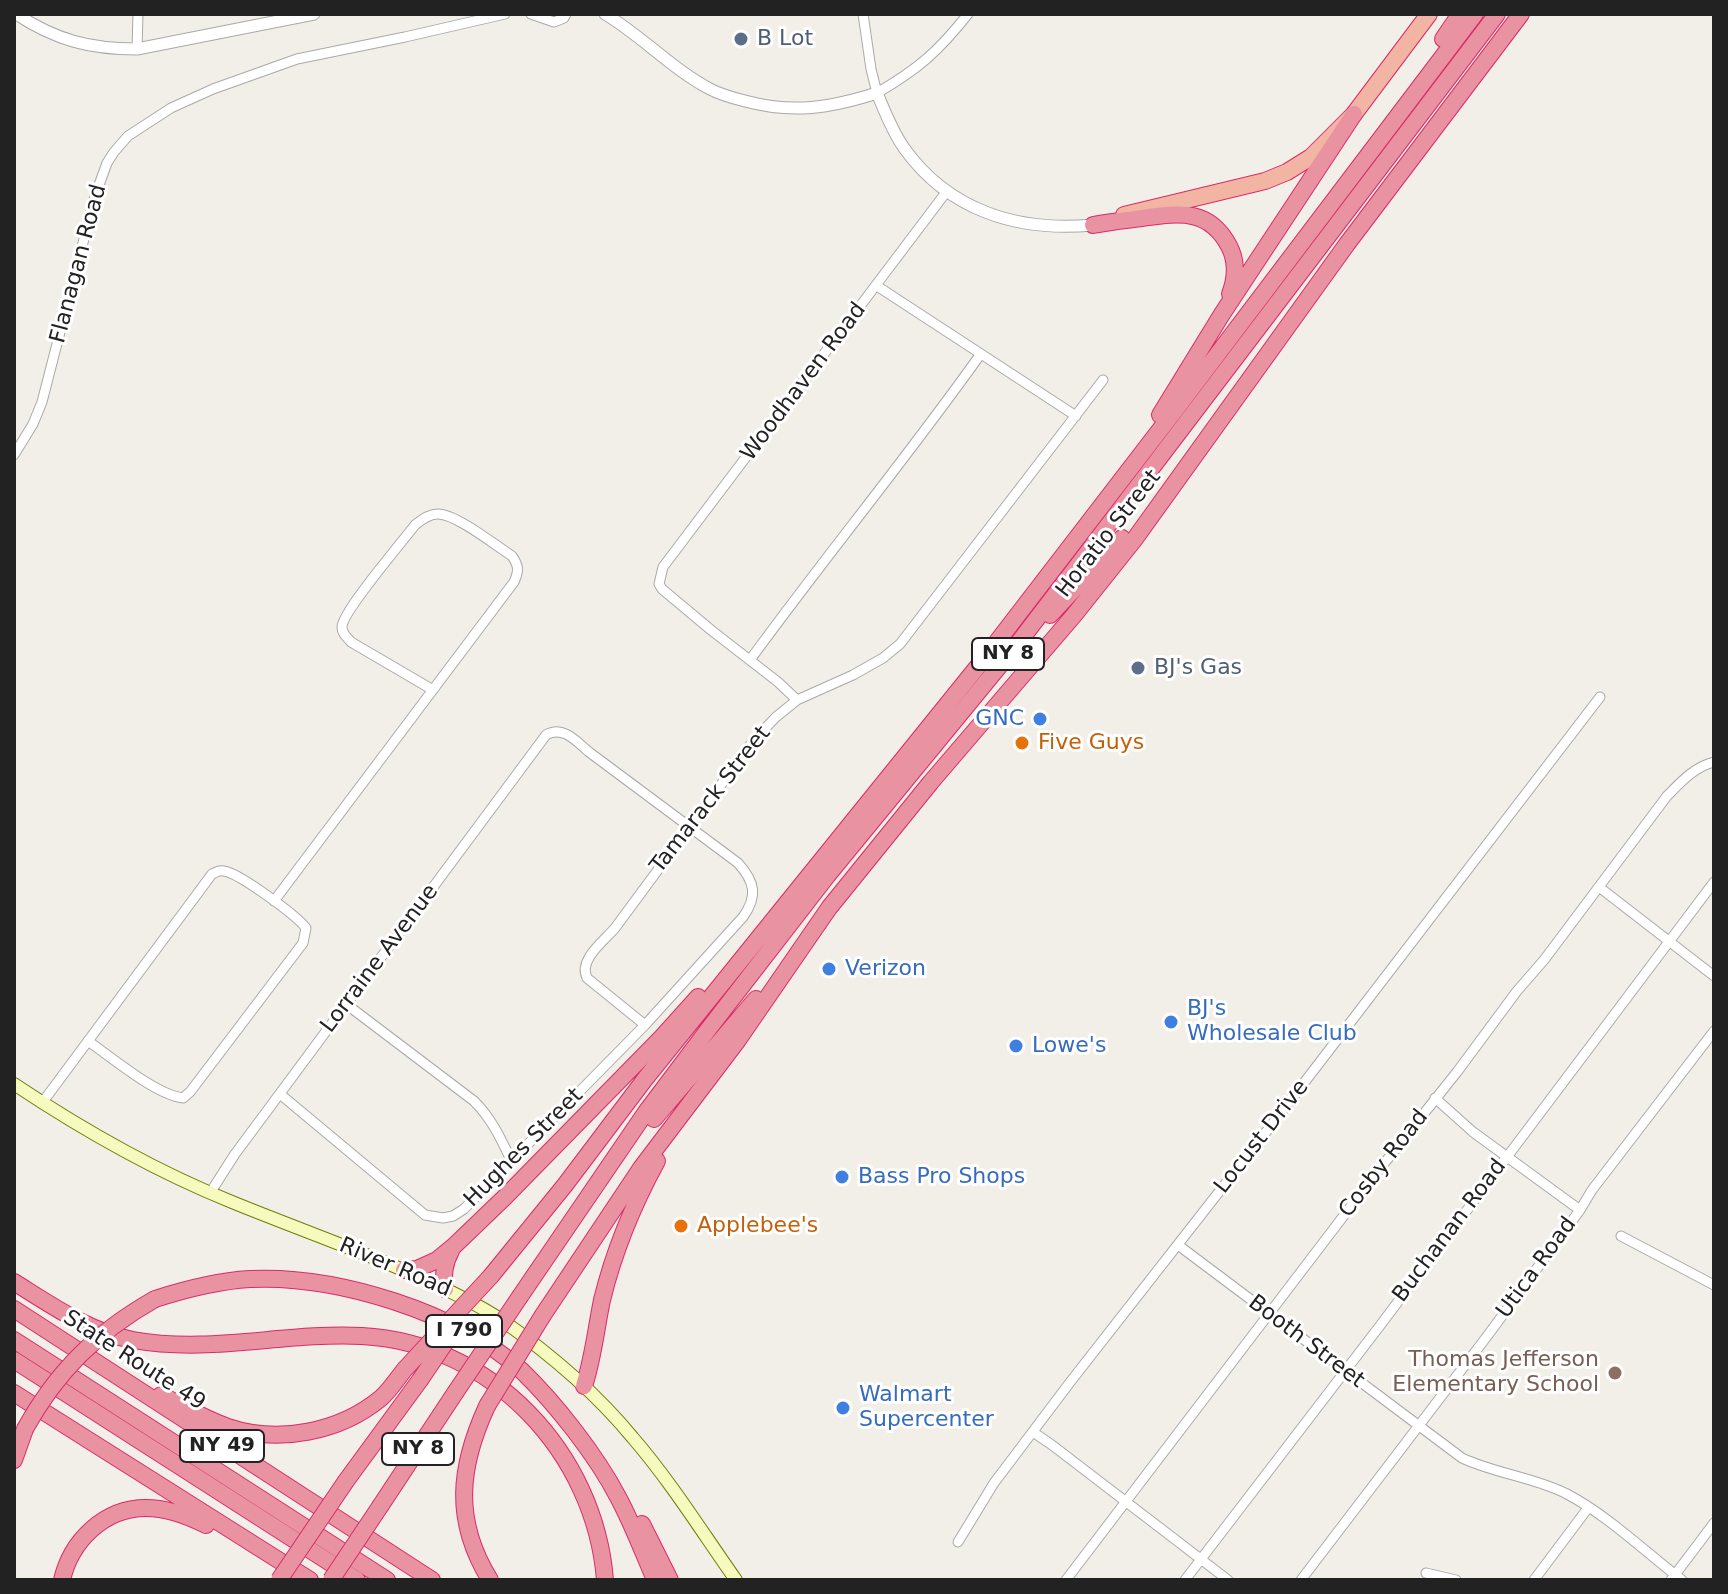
<!DOCTYPE html>
<style>
body{margin:0}
#map{position:relative;width:1728px;height:1594px;overflow:hidden;background:#f2efe9;font-family:"DejaVu Sans",sans-serif}
canvas{display:block}
.frame{position:absolute;inset:0;border:16px solid #222;pointer-events:none}
</style>
<div id="map">
<canvas width="1728" height="1594"></canvas>
<div class="frame"></div>
</div>
<script>
const context = document.querySelector('canvas').getContext('2d');
context.lineJoin = 'round';
function trace(path, color, width, dash) { context.strokeStyle = color; context.lineWidth = width; context.lineCap = dash ? 'butt' : 'round'; context.setLineDash(dash || []); context.stroke(path); }
function label(font, color, halo, rows, align = 'center') {
  context.font = font + ' "DejaVu Sans",sans-serif'; context.lineWidth = 6; context.setLineDash([]); context.textBaseline = 'middle'; context.strokeStyle = halo; context.fillStyle = color; for (const [text, x, y, turn = 0] of rows) {
    context.save(); context.translate(x, y); context.rotate((+turn || 0) * Math.PI / 180); context.textAlign = isNaN(turn) ? turn : align; if (halo) context.strokeText(text, 0, 0); context.fillText(text, 0, 0); context.restore();
  }
}
const minor = new Path2D(`
 M531,14L554,22L564,18L566,14
 M863,14L871,69L877,93C918,69 938,52 968,14
 M137,49L138,14
 M877,286L1076,416
 M14,455L33,424L42,402L95,196L107,163L114,152L128,136L171,108L213,89L297,59L405,37L505,14
 M750,660C825,557 906,459 980,355
 M797,700L778,682L711,630L662,589L659,584L663,567L947,191
 M1599,887L1714,976
 M274,901L514,582C519,571 519,566 512,556C495,545 456,514 438,514C429,514 422,519 415,525C403,541 342,612 342,627C342,634 347,637 351,642L433,690
 M346,1004L474,1101C492,1119 501,1139 512,1162
 M645,1025L587,978C578,960 604,941 615,928L754,740L776,717L797,700L853,675L883,658L900,644L1103,380
 M1435,1098L1473,1132L1580,1210
 M42,1103L212,874C217,872 218,870 224,871C239,873 296,915 306,928L303,943L190,1092L183,1098C156,1095 111,1057 88,1041
 M210,1193L235,1154L546,735C563,725 576,741 589,752L738,863C755,882 758,896 743,917L645,1025L464,1209L453,1216L443,1218L425,1215L280,1094
 M1621,1236L1714,1285
 M1178,1245L1462,1458C1496,1474 1534,1477 1567,1494C1610,1517 1644,1551 1682,1580
 M1033,1432L1052,1445L1228,1580
 M958,1542L994,1483L1071,1381L1287,1105L1600,697
 M1426,1573L1456,1580
 M1066,1580L1374,1176L1457,1072L1517,991L1544,960L1667,796C1681,782 1694,767 1714,762
 M1185,1580L1382,1323L1714,882
 M1301,1580L1488,1335L1580,1210L1592,1190L1714,1031
 M1534,1580L1588,1508
 M1671,1580L1714,1523`);
const tertiary = new Path2D(`
 M16,14C56,40 89,49 137,49L314,14
 M605,14C642,36 672,69 710,89C721,95 733,98 745,101C793,114 830,108 877,93C885,112 892,131 904,148C949,211 1018,232 1093,225`);
const secondary = new Path2D(`
 M14,1084C83,1130 155,1171 232,1202C293,1227 356,1249 417,1276C447,1290 476,1303 503,1321C550,1354 596,1393 633,1438C671,1482 702,1532 736,1580`);
const trunk = new Path2D(`
 M1124,215L1265,181L1287,172L1311,157L1354,114L1429,14`);
const motorway = new Path2D(`
 M1443,39L1460,14
 M1093,225C1109,222 1126,220 1142,218C1179,213 1209,208 1229,246C1237,261 1236,278 1230,294
 M1160,415L1222,314L1354,114
 M1050,615L1122,538
 M654,1119L756,999
 M404,1270L417,1269L437,1260L454,1246L505,1197L662,1037L698,997
 M491,1276L565,1185L645,1079L983,660L1176,409L1475,14
 M14,1282C51,1305 89,1332 133,1340C211,1354 285,1332 362,1336C492,1343 595,1453 605,1580
 M445,1289C443,1274 444,1264 451,1251
 M521,1295L646,1112L707,1031L827,876L1019,642L1071,574L1497,14
 M155,1299C186,1289 217,1281 250,1279C337,1275 457,1312 522,1371C556,1404 596,1455 618,1497C632,1523 643,1552 655,1580
 M14,1309L432,1580
 M543,1315L641,1168L738,1040L829,908L931,782L1075,614L1134,540L1347,244L1521,14
 M14,1340L387,1580
 M14,1360L357,1580
 M584,1386C593,1359 596,1329 602,1300C614,1251 633,1205 657,1161
 M14,1393L310,1580
 M161,1395C183,1406 205,1419 228,1427C279,1444 340,1432 381,1398C390,1390 397,1379 405,1369
 M487,1406C459,1467 453,1520 490,1580
 M14,1460L25,1429
 M346,1481L420,1380
 M381,1505L455,1393
 M642,1524L670,1580
 M62,1580C71,1541 104,1508 146,1508C167,1508 188,1516 206,1525`);
trace(minor, '#a9a9a9', 11);
trace(tertiary, '#a9a9a9', 13);
trace(secondary, '#707d05', 14);
trace(trunk, '#dc2a67', 18);
trace(motorway, '#dc2a67', 18);
trace(minor, '#fff', 9);
trace(tertiary, '#fff', 11);
trace(secondary, '#f7fabf', 12);
trace(trunk, '#f2b4a3', 16);
trace(motorway, '#e892a2', 16);
const motorwayBridge = new Path2D(`
 M405,1369L491,1276
 M420,1380L458,1324
 M455,1393L521,1295
 M487,1406L543,1315
 M25,1429C57,1371 97,1332 155,1299
 M279,1580L346,1481
 M331,1580L381,1505`);
trace(motorwayBridge, '#dc2a67', 18, []);
trace(motorwayBridge, '#e892a2', 16);
for (const [x, y, r, color] of [
 [741,39,8,"#5c6f8a"],
 [1138,668,8,"#5c6f8a"],
 [1040,719,8,"#3f7fe0"],
 [1022,743,8,"#e8710a"],
 [829,969,8,"#3f7fe0"],
 [1171,1022,8,"#3f7fe0"],
 [1016,1046,8,"#3f7fe0"],
 [842,1177,8,"#3f7fe0"],
 [681,1226,8,"#e8710a"],
 [1615,1373,8,"#8d6e63"],
 [843,1408,8,"#3f7fe0"]
]) { const dot = new Path2D(); dot.arc(x, y, r, 0, 2 * Math.PI); context.fillStyle = color; context.fill(dot); trace(dot, '#fff', 3); }
for (const [x, y, w] of [
 [1008,654,72],
 [464,1331,76],
 [222,1446,84],
 [418,1449,72]
]) { const box = new Path2D(); box.roundRect(x - w / 2, y - 16, w, 32, 6); context.fillStyle = '#fff'; context.fill(box); trace(box, '#222', 2); }
label('bold 20px', '#222', null, [
 ["NY 8",1008,654],
 ["I 790",464,1331],
 ["NY 49",222,1446],
 ["NY 8",418,1449]
]);
label('22px', '#4e5e75', '#fff', [
 ["B Lot",757,39],
 ["BJ's Gas",1154,668]
], 'left');
label('22px', '#222', '#fff', [
 ["Flanagan Road",79,264,-75],
 ["Woodhaven Road",804,382,-53],
 ["Horatio Street",1109,534,-52],
 ["Tamarack Street",711,800,-52],
 ["Lorraine Avenue",380,959,-53],
 ["Locust Drive",1262,1137,-52],
 ["Hughes Street",524,1148,-45],
 ["Cosby Road",1384,1164,-52],
 ["Buchanan Road",1450,1231,-53],
 ["River Road",395,1268,23],
 ["Utica Road",1537,1268,-54],
 ["Booth Street",1306,1342,37],
 ["State Route 49",134,1361,33]
]);
label('22px', '#366cbe', '#fff', [
 ["GNC",1024,719,"right"],
 ["Verizon",845,969],
 ["BJ's",1187,1009],
 ["Wholesale Club",1187,1034],
 ["Lowe's",1032,1046],
 ["Bass Pro Shops",858,1177],
 ["Walmart",859,1395],
 ["Supercenter",859,1420]
], 'left');
label('22px', '#c56008', '#fff', [
 ["Five Guys",1038,743],
 ["Applebee's",697,1226]
], 'left');
label('22px', '#785e54', '#fff', [
 ["Thomas Jefferson",1599,1360],
 ["Elementary School",1599,1385]
], 'right');
</script>
